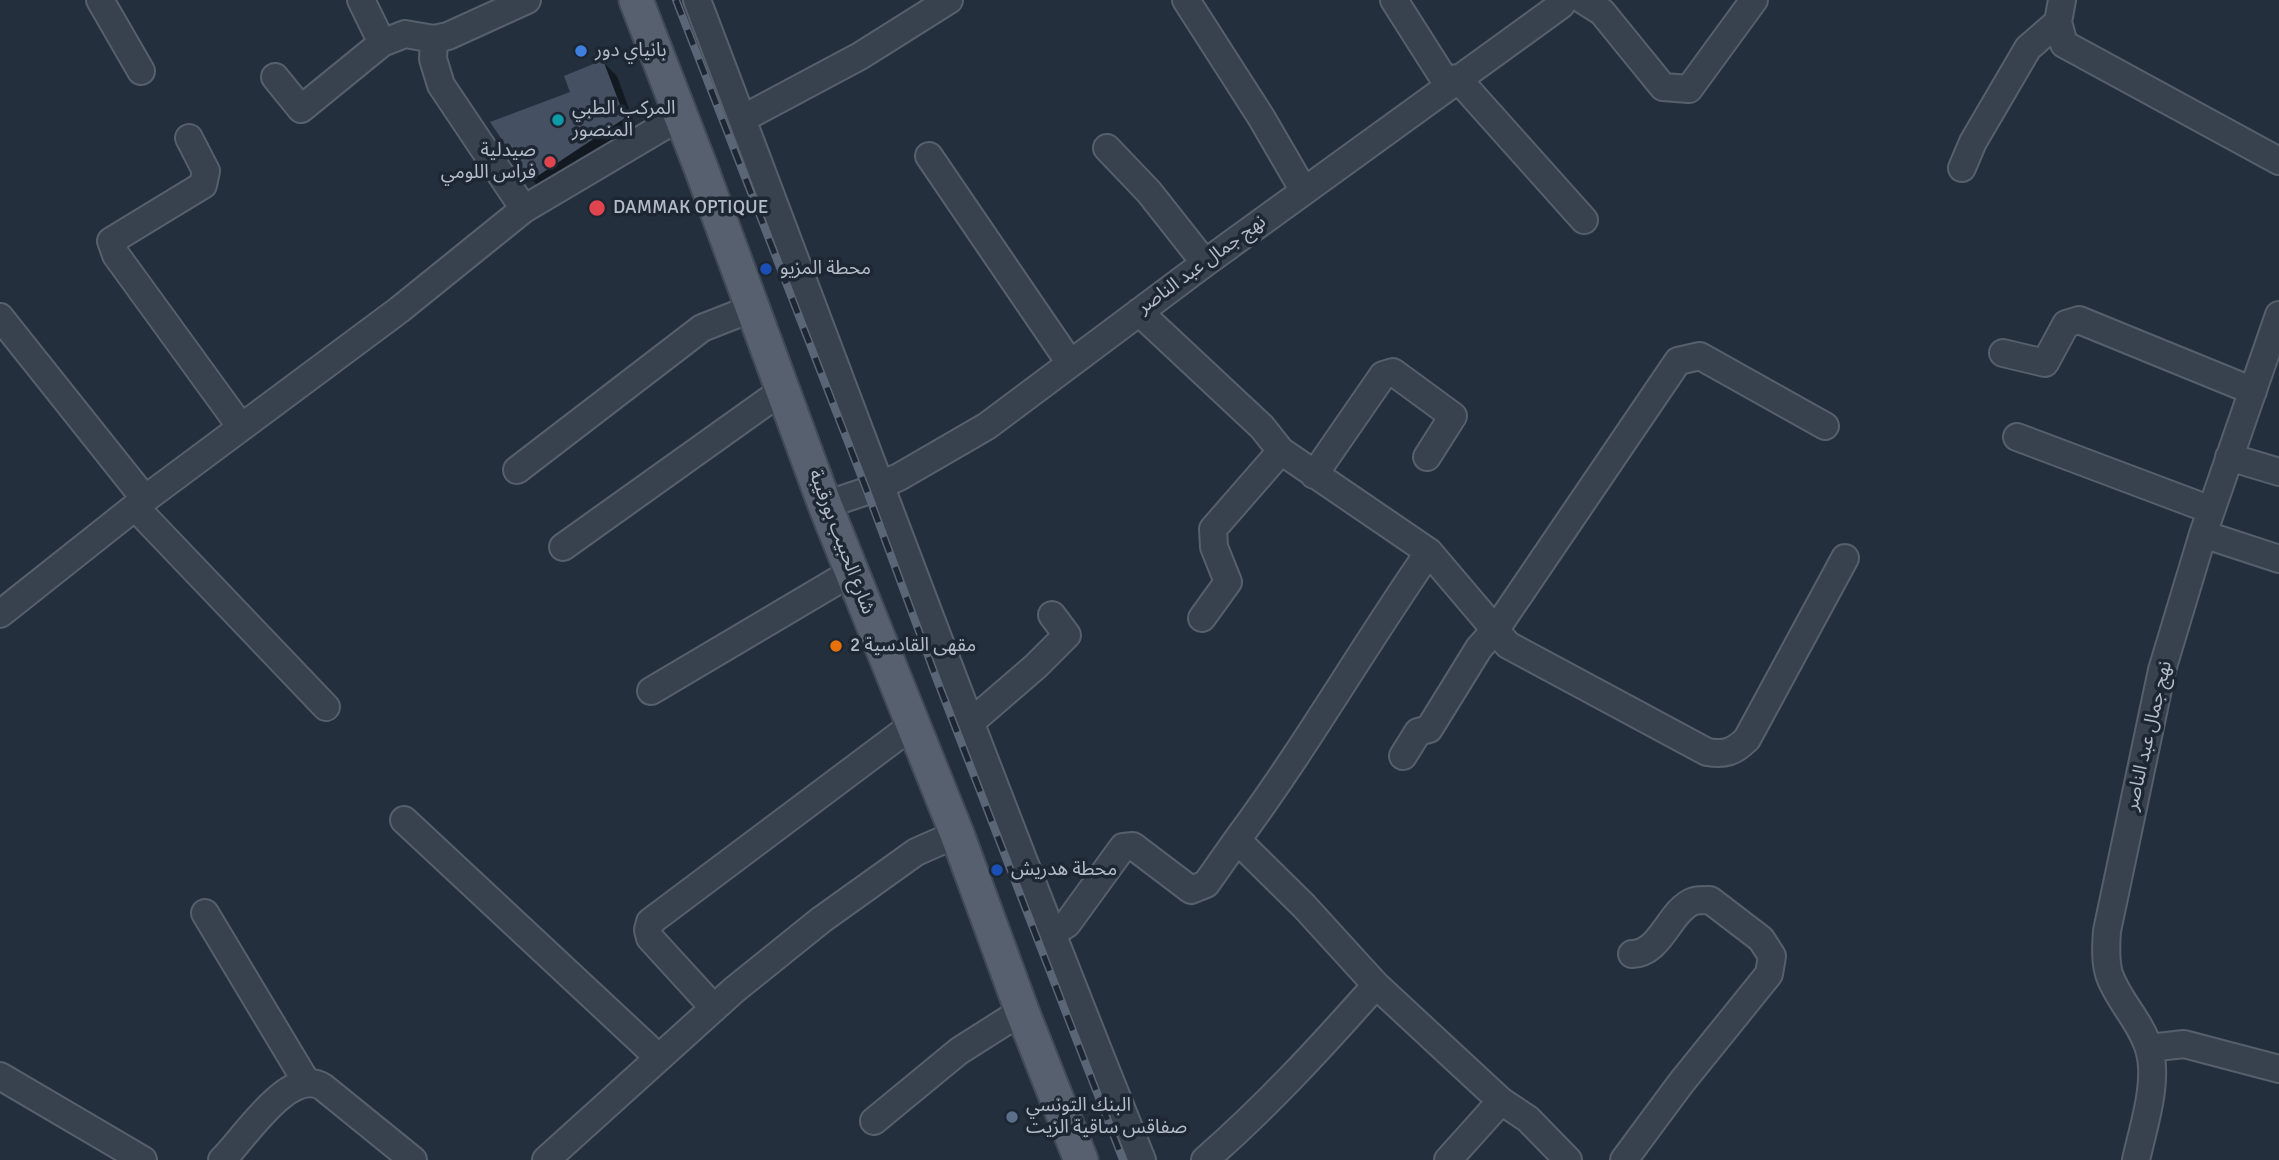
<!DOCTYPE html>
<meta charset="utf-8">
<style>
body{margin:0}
canvas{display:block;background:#242f3e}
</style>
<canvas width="2279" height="1160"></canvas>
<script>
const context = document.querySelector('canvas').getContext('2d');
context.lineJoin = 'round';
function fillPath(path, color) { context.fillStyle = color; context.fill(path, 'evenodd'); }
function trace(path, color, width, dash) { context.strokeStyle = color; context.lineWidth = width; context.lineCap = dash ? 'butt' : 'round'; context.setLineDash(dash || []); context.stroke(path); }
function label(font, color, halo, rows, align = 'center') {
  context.font = font + ' Signika,"Noto Sans Arabic",sans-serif'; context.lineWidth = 7; context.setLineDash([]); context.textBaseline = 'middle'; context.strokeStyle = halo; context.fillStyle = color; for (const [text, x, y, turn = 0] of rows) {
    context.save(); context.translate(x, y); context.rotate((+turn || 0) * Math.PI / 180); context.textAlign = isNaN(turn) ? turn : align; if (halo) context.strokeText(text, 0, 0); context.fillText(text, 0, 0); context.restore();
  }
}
fillPath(new Path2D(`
 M603,62L617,76L638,133L546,194L531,179L572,93Z`), '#0007');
fillPath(new Path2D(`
 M603,60L625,118L530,181L490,122L570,92L564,76Z`), '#455162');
const minor = new Path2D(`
 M100,0L141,71
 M361,0L382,43L405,34L434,39L448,36L527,0
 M697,0C844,387 987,776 1142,1160
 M1186,0L1261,117L1304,191
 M1394,0L1448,85
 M1583,0L1602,12L1663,87L1689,89L1754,0
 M2062,0L2058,22L2064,44L2279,161
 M434,39L433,59L441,85L524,209
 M275,77L301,109L382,43
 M1457,78L1584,220
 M742,119L860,56L949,0
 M189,138L206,171L203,185L111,241L116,255L241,427
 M1107,148L1149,192L1205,263
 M929,156L1070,363
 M1962,168L1973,142L2028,48L2058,22
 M1139,312L1262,427L1281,451L1429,552L1508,645L1707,752C1725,755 1734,752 1747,739L1845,558
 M0,317L145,499
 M2003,353L2045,363L2066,324L2079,320L2253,391
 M2017,437L2211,510
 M2229,457L2279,472
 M517,470L702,328L753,308
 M1314,475L1383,375L1393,372L1453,416L1427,457
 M825,505L867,491L899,477L987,426L1205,263L1561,5L1564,0
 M135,507L326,707
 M2203,534L2279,559
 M563,547L783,390
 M0,614L145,499L399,310L524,209L681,116
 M1202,618L1228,582L1214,547L1213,529L1281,451
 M651,691L852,572
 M970,723L1036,666L1067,635L1052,615
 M1403,756L1418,732L1429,729L1479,648L1496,629L1678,361L1700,356L1825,426
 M404,820L659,1058
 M205,913L307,1083
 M1051,934L1067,924L1123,847L1133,846L1191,890L1206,884L1237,840
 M1376,985L1304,906L1237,840C1306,747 1363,647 1429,552
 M714,1008L650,938L648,930L650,922L914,724
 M2149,1048L2184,1044L2279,1069
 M0,1076L143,1160
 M874,1121L959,1051L1022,1011
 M222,1160C244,1139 289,1066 323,1087L413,1160
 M546,1160L734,990L821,920L916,852L957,834
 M1205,1160C1267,1106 1322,1046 1376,985L1501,1101L1528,1119L1568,1160
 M1448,1160L1501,1101
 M1624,1160L1681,1083L1769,974L1772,956L1761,939L1710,900C1706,900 1698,900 1694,901C1669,910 1662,953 1632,954
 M2136,1160C2143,1128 2159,1081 2149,1049C2141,1021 2118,1001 2109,974C2105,960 2106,945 2107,931L2162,670L2203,534L2279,315`);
const major = new Path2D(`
 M636,0L701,168L825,505L957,834L1022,1011L1081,1160`);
trace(minor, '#565f6c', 30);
trace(major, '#414a57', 37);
trace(minor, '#38414e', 26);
trace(major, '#56606e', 33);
const rail = new Path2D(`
 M676,0L867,491L937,680L1123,1160`);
trace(rail, '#5a6575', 8);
trace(rail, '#1d2633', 5, [16]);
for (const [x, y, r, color] of [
 [581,51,7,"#3f7fe0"],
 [558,120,7,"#0f9aa8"],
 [550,162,7,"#e0444e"],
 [597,208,9,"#e0444e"],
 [766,269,7,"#1a4fb4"],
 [836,646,7,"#e8710a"],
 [997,870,7,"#1a4fb4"],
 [1012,1117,7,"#5c6f8a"]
]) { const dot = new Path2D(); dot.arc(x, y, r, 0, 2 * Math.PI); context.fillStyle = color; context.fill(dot); trace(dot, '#1d2633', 2.5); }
label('19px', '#b4bcc9', '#1d2633', [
 ["بانياي دور",595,51],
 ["المركب الطبي",572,109],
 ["المنصور",572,131],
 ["صيدلية",536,151,"right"],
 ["فراس اللومي",536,173,"right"],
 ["DAMMAK OPTIQUE",613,208],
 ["محطة المزيو",780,269],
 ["مقهى القادسية 2",850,646],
 ["محطة هدريش",1011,870],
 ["البنك التونسي",1026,1106],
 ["صفاقس ساقية الزيت",1026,1128]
], 'left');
label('19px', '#b4bcc9', '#1d2633', [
 ["نهج جمال عبد الناصر",1202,265,-36],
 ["شارع الحبيب بورقيبة",841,542,69],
 ["نهج جمال عبد الناصر",2149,736,-77]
]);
</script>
